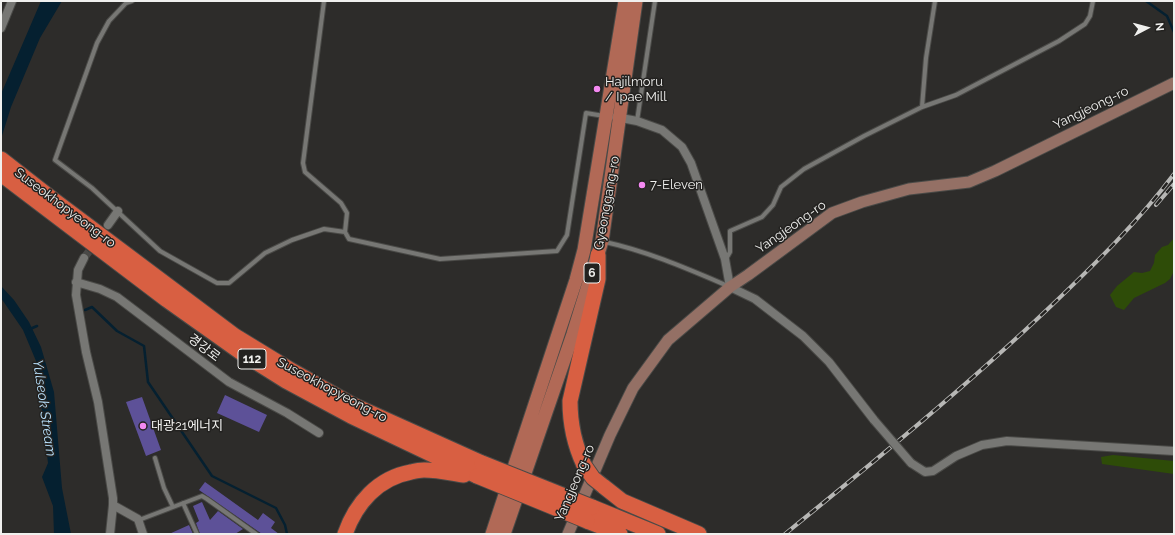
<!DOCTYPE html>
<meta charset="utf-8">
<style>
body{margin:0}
#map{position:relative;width:1175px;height:535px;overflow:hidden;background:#2d2c2a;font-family:Raleway,sans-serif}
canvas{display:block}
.frame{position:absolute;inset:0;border:2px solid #f0f0ee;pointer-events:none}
.north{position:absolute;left:1127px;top:8px;width:40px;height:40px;-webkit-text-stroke:3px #232220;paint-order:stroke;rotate:84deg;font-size:11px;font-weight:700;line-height:16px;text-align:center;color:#f0f0ee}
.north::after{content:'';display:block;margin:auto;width:14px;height:18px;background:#f0f0ee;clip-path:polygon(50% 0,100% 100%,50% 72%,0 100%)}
</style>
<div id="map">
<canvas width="1175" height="535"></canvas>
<div class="frame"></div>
<div class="north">N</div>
</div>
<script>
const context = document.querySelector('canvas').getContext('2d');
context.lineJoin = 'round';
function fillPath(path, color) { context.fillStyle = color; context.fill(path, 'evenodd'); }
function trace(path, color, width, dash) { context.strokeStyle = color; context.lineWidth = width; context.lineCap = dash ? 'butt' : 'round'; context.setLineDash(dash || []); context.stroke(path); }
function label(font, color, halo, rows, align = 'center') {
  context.font = font + ' Raleway,"Noto Sans KR",sans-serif'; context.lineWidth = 3; context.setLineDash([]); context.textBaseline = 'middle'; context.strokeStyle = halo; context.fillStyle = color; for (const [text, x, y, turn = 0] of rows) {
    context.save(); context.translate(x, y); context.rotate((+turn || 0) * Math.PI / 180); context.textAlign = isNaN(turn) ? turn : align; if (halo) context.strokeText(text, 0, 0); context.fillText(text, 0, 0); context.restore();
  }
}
fillPath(new Path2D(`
 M1174,238V271L1170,279L1165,283L1134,298L1124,310L1116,307L1110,295L1117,286L1134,272L1142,273L1150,271L1154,263L1155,255L1162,247L1168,245Z
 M1113,455L1174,461V474L1102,464L1101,457Z`), '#2e4c08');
fillPath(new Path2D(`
 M41,1H62L40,38L11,107L1,139V94Z
 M1,286L14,300L29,322L41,347L54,392L62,488L71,534H54L53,506L42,477L48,463L36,361L23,330L1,298Z`), '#052030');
trace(new Path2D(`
 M1146,1L1167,16L1174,32
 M85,310L92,307L117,331L144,346L148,382L212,476L276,508L285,525L287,534
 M30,329L37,326`), '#052030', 2.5);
fillPath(new Path2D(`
 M225,395L267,415L259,432L217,413Z
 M142,397L161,450L146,456L126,402Z
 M205,482L258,520L263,513L275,522L271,528L279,534H262L199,490Z
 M202,502L210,520L218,511L243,529L235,534H200L196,523L199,521L193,506Z
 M189,525L193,534H169Z`), '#5d5198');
trace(new Path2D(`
 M84,258L96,242`), '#4a4947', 8, [8, 4]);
const lane = new Path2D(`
 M132,1L126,3L109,21L97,43L55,160L92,188L160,251L217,283H229L265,253L292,240L324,229L345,232
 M324,1L303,163L305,172L341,203L347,213L345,232L349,239L440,259L557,251L567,235L586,113L604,116
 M922,107L956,95L1059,41L1085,24L1090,16L1093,1
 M637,121L655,1
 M605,242C647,251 688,269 728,286
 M726,259L730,252V231L762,217L773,205L781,187L804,169L864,136L922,107L926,58L935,1
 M155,458L164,488L173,507
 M183,503L197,534
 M139,520L202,496L207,499L256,534`);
const street = new Path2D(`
 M1,28L12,1
 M616,117L637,121L662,130L682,147L691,163L725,259L730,287L755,299L803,336L829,362L874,420
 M108,225L118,211
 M84,258L78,270L76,295L86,352L98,402L113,498V505L110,534
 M76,282L100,289L117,297L229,382L287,413L319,433
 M911,463L925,472L933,471L956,456L982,445L1007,441L1174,451
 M113,505L138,519L143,534`);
const secondary = new Path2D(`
 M568,534L610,435L633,388L668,340L730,287L748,275L832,213L862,202L909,189L969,182L995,171L1174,83`);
const primary = new Path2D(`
 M492,534L576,280L584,250L625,1
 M504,534L573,334L602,241L636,1`);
const highway = new Path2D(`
 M1,159L51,198L235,336L289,369L351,404L482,463
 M1,174L167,300L243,354L286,381L351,416L477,476
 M584,465C574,444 570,424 570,401L598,279V255
 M603,486L622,501L699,534
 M592,507L658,534
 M587,521L620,534
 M345,534C356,503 378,478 411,472C415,471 420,470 424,470C437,470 451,473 464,475`);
trace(lane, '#4a4a47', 6);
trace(street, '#4a4a47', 10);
trace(secondary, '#4a4a47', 13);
trace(primary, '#4a4a47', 15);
trace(highway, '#4a4a47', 17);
trace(lane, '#777774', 4);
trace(street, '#777774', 8);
trace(secondary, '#947065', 11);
trace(primary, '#b16956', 13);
trace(highway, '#d85f42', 15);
const rail = new Path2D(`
 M1156,205L1174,184
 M785,534C876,460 967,386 1052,305C1095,264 1138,222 1174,174`);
trace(rail, '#b7b7b5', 4);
trace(rail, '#232220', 2.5, [8]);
const streetBridge = new Path2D(`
 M874,420L911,463`);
const highwayBridge = new Path2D(`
 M482,463L592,507
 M584,465L593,478L603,486
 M477,476L587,521`);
trace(streetBridge, '#4a4a47', 10, []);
trace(highwayBridge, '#4a4a47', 17, []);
trace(streetBridge, '#777774', 8);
trace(highwayBridge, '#d85f42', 15);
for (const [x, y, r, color] of [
 [597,89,4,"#f489f1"],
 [642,185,4,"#f489f1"],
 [143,426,4,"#f489f1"]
]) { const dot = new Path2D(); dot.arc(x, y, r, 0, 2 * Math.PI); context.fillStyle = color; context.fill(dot); trace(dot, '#232220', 1.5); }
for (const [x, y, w] of [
 [592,273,16],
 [252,359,28]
]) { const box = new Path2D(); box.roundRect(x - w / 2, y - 10, w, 20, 3); context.fillStyle = '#232220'; context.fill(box); trace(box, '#f0f0ee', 1); }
label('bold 12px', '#f0f0ee', null, [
 ["6",592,273],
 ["112",252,359]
]);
label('13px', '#f0f0ee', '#232220', [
 ["Hajilmoru",605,82],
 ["/ Ipae Mill",605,97],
 ["7-Eleven",650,185],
 ["대광21에너지",151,426]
], 'left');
label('13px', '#f0f0ee', '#232220', [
 ["Yangjeong-ro",1091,108,-26],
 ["Gyeonggang-ro",607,203,-80],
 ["Suseokhopyeong-ro",65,208,37],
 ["Yangjeong-ro",791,227,-35],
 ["경강로",204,348,37],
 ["Suseokhopyeong-ro",332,390,28],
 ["Yangjeong-ro",575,483,-67]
]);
label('italic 14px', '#b7dffa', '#232220', [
 ["Yulseok Stream",44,408,82]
]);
</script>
